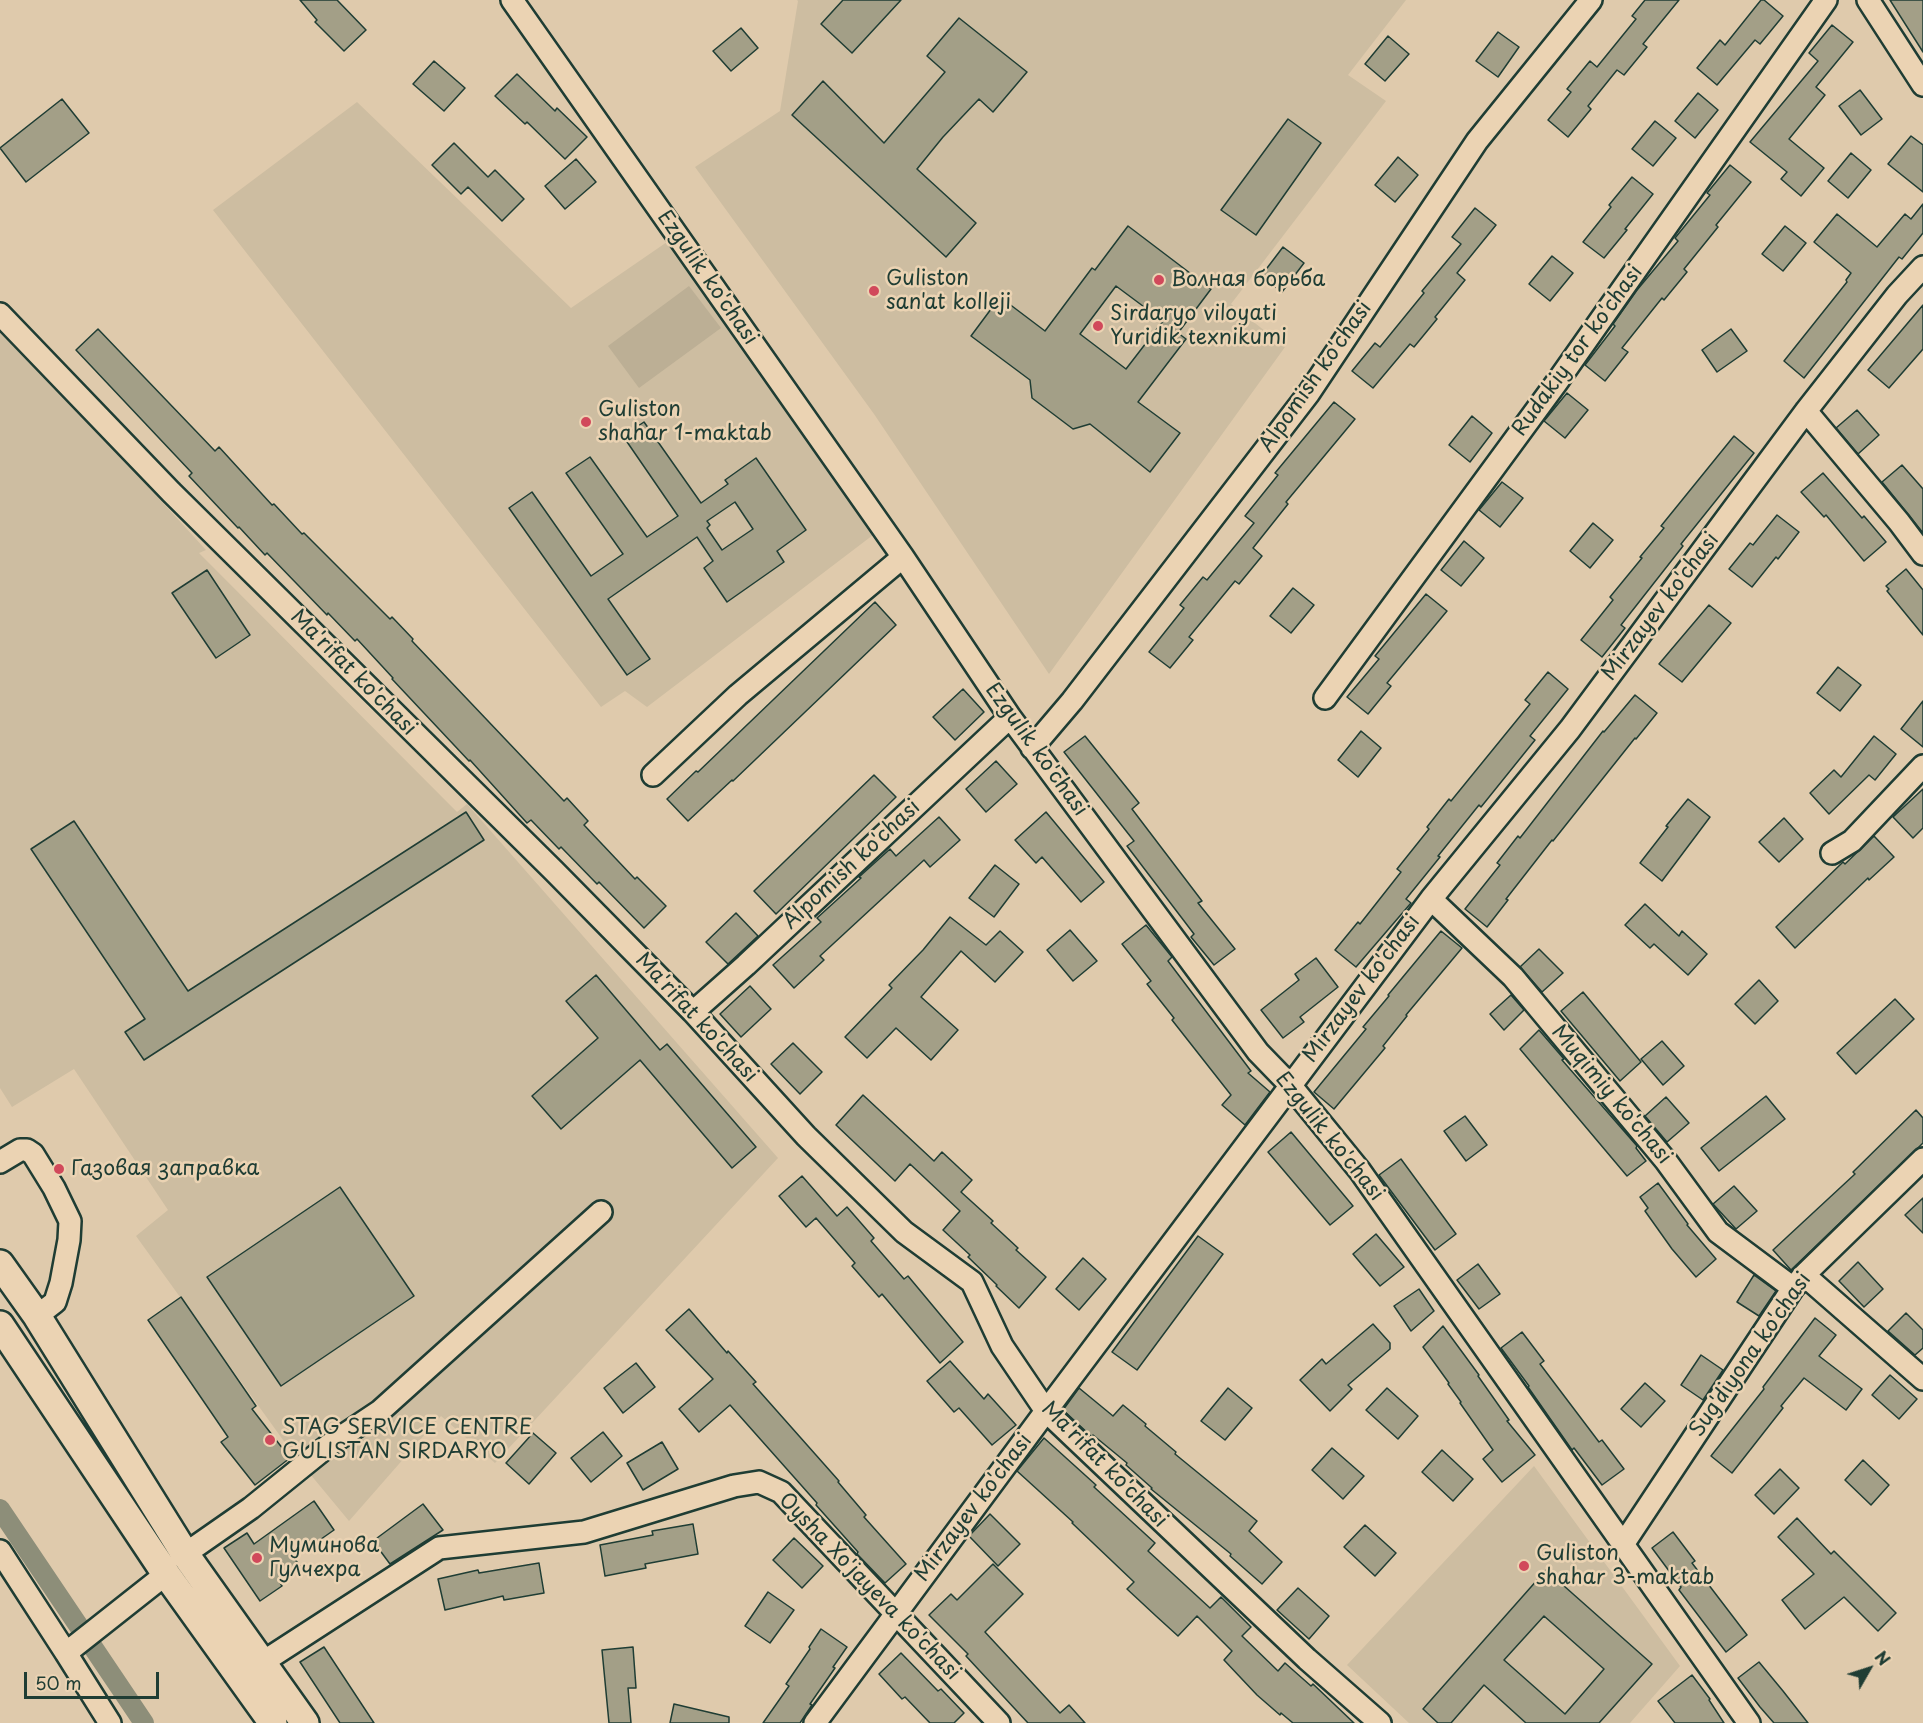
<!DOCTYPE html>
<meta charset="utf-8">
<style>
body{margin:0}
#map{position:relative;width:1923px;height:1723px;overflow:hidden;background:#dfcaac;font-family:"Playpen Sans",sans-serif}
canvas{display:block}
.north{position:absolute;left:1839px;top:1639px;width:60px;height:60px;-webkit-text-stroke:4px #ebd3b3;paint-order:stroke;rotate:51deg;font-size:16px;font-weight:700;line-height:24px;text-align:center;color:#1f3d34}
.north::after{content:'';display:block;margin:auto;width:21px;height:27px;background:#1f3d34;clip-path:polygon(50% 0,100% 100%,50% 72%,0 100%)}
.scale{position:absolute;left:24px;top:1672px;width:135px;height:27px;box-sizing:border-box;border:3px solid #1f3d34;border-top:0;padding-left:8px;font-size:18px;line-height:21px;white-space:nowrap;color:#1f3d34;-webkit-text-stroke:4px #ebd3b3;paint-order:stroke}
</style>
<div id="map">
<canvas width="1923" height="1723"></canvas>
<div class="north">N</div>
<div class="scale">50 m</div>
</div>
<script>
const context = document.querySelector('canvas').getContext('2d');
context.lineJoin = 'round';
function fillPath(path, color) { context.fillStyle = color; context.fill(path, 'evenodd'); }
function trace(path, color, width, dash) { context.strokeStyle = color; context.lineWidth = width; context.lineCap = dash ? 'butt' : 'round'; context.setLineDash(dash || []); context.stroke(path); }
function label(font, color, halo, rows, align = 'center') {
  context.font = font + ' "Playpen Sans",sans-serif'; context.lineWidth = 5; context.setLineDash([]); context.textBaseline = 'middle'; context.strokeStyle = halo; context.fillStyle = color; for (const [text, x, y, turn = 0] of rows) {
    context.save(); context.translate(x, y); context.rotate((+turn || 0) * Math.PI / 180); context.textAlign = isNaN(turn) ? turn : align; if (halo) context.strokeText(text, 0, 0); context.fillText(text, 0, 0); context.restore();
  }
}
fillPath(new Path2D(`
 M797,0H1406L1348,75L1386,101L1231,304L1285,347L1049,674L874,414L695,167L780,111L798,1Z
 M357,102L571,308L667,242L873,535L647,707L625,691L601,707L213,210Z
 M0,325L206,550L199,553L457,812L467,804L778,1158L495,1463L441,1416L349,1521L291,1451L136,1236L168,1210L74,1069L12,1107L0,1088Z
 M1534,1466L1680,1666L1630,1723H1409L1347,1665Z`), '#cdbda1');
fillPath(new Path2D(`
 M689,286L721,328L639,388L608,346Z`), '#bcaf95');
trace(new Path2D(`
 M0,1509L144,1723`), '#8d8e79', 20);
const building = new Path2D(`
 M300,0H337L366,30L344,51L315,22L317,20Z
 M843,0H901L852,53L821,24Z
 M1645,0H1679L1643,44L1647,47L1624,75L1617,70L1588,106L1591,109L1568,137L1548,120L1571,92L1567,89L1590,61L1597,67L1636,19L1632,16Z
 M1761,0H1764L1783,16L1760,44L1755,40L1717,85L1697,68L1720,40L1725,45Z
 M1890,0H1923V52Z
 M959,18L1027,72L993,112L979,99L943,137L917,169L976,223L946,257L792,115L823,81L884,143L945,72L927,56Z
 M1832,25L1853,42L1816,87L1825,95L1789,139L1824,168L1801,196L1781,179L1787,172L1750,142L1818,61L1809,53Z
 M741,28L758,48L731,71L713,51Z
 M1498,32L1519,47L1498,77L1476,61Z
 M1388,36L1409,54L1385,81L1365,64Z
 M434,61L465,88L444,111L413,84Z
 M517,74L555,111L557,108L587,137L565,159L527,122L525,124L495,96Z
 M1860,90L1882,119L1861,135L1839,106Z
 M1698,93L1718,110L1695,138L1675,121Z
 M62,99L89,133L26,182L0,148Z
 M1288,119L1321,143L1256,235L1221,210Z
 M1655,121L1676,138L1653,166L1632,149Z
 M1911,136L1923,145V192L1888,164Z
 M454,143L488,177L495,170L524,199L502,221L468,187L461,194L432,165Z
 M1851,153L1871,170L1848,198L1828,181Z
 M1398,157L1418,175L1395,202L1375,185Z
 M576,159L596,182L565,209L545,186Z
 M1730,165L1751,182L1716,225L1718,227L1684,269L1687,272L1664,300L1662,298L1622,348L1628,352L1605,381L1585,365L1615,326L1613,324L1637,290L1678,241L1675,238L1710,195L1707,193Z
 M1632,177L1653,194L1625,229L1627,230L1604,258L1583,242L1611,207L1609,205Z
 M1923,204V233L1902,259L1899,257L1804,378L1784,361L1847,282L1846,280L1851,273L1814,242L1837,214L1877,247L1905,214L1911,219Z
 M1475,208L1496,225L1457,273L1465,280L1435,317L1437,319L1414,347L1410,344L1373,388L1352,371L1375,343L1380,347L1424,293L1422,291L1461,244L1452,237Z
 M1128,226L1211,289L1178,333L1186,339L1138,402L1180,433L1150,472L1090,424L1073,429L1032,398L1030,380L971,336L1000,297L1045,331L1092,268L1095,270ZM1116,286L1163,321L1126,369L1080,334Z
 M1785,226L1806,243L1783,271L1762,254Z
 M1283,247L1304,263L1282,292L1261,276Z
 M1552,256L1573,273L1550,301L1529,284Z
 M1923,305V349L1889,388L1868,370Z
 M98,329L215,451L219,447L272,505L274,504L302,534L304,533L390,619L392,617L413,639L412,641L564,801L567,798L588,821L584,825L635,879L637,877L666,906L644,928L599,882L597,884L561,847L559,849L531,820L527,823L470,760L469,761L392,679L393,678L357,639L355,641L328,613L327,615L267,553L265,555L239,527L238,528L189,476L192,473L76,350Z
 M1731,329L1747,351L1717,372L1702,350Z
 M1567,393L1588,410L1565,438L1544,421Z
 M1334,402L1355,419L1286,502L1288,504L1253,548L1262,556L1239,584L1235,581L1189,637L1193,640L1170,668L1149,652L1184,608L1180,605L1203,577L1207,580L1254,523L1245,516L1278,475L1275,473Z
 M1857,410L1879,435L1858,454L1836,428Z
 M1472,416L1492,433L1470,462L1449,445Z
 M644,422L701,503L728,484L725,480L756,458L806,530L777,551L784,562L727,602L704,568L713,561L697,537L608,599L650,659L627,675L509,508L532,492L591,576L623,554L566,473L590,457L647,537L678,516L623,436ZM735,502L753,529L722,550L707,528L710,525L707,521Z
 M1734,436L1754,453L1681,544L1683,546L1621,625L1625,628L1602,657L1581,640L1613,600L1610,597L1642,558L1640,557L1664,528L1661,526Z
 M1902,465L1923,489V533L1882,482Z
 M1823,473L1862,518L1864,516L1886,542L1864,561L1826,515L1824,517L1801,492Z
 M1502,482L1523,498L1500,527L1479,510Z
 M1777,515L1799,532L1778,559L1776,557L1752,587L1729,569L1750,543L1753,545Z
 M1593,523L1613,540L1590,568L1570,551Z
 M1464,541L1484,558L1461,586L1441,570Z
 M1906,569L1923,590V635L1887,591L1889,589L1886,586Z
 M207,570L250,635L216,658L172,593Z
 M1293,588L1314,605L1291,633L1270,616Z
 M1426,594L1447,611L1387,683L1391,686L1368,714L1347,697L1379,659L1375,656Z
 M875,602L896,625L733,781L732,780L688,821L667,799L696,771L698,772Z
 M1709,605L1731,623L1682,682L1659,664Z
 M1838,667L1861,685L1840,711L1817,693Z
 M1548,672L1568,689L1530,736L1535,740L1481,807L1479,805L1438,856L1440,857L1406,899L1411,903L1356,967L1335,950L1358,922L1360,924L1401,872L1397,869L1429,829L1427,827L1449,799L1451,801L1530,704L1525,700Z
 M963,689L984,712L955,740L933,717Z
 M1635,695L1657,713L1636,739L1635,738L1553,841L1552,840L1506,899L1508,900L1487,927L1465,909L1500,865L1497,863L1518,836L1520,838L1603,731L1604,732Z
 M1923,701V747L1901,729Z
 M1361,731L1381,748L1358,777L1338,760Z
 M1085,736L1139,803L1132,809L1202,901L1198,903L1235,949L1214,965L1191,937L1194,934L1127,846L1134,841L1064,752Z
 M1874,736L1896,754L1875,780L1869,775L1829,814L1810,793L1834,770L1841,777Z
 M996,761L1017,784L986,812L966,789Z
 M874,775L896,797L776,914L754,891Z
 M1923,789V828L1913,838L1893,817Z
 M1688,799L1710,817L1662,881L1640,863L1668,827L1666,826Z
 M466,812L484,840L144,1060L125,1032L145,1019L31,849L74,821L188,991Z
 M1046,812L1104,882L1081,902L1042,857L1036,863L1015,840Z
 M939,817L960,840L930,867L924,860L820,956L824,960L794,988L773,965L821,922L817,918L861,878L859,877L890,849L896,856Z
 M1784,818L1803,839L1779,862L1759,842Z
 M1874,836L1894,857L1869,880L1868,878L1795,948L1776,927L1843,862L1845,864Z
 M995,865L1019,884L994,917L969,898Z
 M1645,904L1679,936L1682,931L1707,954L1688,975L1654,944L1650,948L1625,925Z
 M736,913L758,936L728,964L706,942Z
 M950,917L986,945L1000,931L1023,952L995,982L961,951L921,997L958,1030L931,1060L896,1028L867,1058L845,1037L892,988L889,985L923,950Z
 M1146,925L1172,957L1168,961L1251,1071L1248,1073L1270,1092L1245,1125L1222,1105L1231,1095L1172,1020L1174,1018L1147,984L1151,981L1122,944Z
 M1070,930L1097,961L1073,981L1047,950Z
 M1441,931L1462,948L1406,1015L1407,1016L1383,1046L1385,1048L1334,1109L1314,1092L1366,1029L1363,1027L1389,996L1388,995Z
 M1539,949L1563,973L1542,992L1520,967Z
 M1316,958L1338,987L1300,1017L1304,1022L1283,1038L1261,1010L1299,980L1295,974Z
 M596,975L660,1050L667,1044L756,1147L732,1168L640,1060L561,1129L532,1096L598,1038L566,1001Z
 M1759,980L1778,1001L1755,1024L1735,1004Z
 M750,986L771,1009L741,1037L720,1014Z
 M1583,992L1641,1062L1620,1081L1561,1011Z
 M1511,995L1524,1010L1504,1030L1490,1014Z
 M1895,999L1914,1019L1856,1074L1837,1053Z
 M1539,1030L1564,1059L1562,1060L1637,1146L1636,1148L1646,1161L1627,1176L1520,1049Z
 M1662,1041L1684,1066L1663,1085L1641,1059Z
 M793,1043L822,1072L800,1094L771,1064Z
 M863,1095L934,1161L942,1152L972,1180L961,1192L993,1221L991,1223L1018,1248L1016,1250L1046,1277L1019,1308L996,1286L997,1285L968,1257L970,1255L943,1230L960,1211L910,1164L895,1181L836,1125Z
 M1766,1096L1785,1119L1719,1171L1701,1148Z
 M1666,1097L1689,1123L1667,1142L1645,1116Z
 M1916,1110L1923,1118V1143L1791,1270L1773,1250L1855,1174L1853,1172Z
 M1465,1116L1487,1145L1466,1161L1444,1131Z
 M1291,1132L1353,1206L1330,1225L1268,1152Z
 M1401,1159L1456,1234L1435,1250L1379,1175Z
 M802,1176L837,1216L847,1207L874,1238L871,1241L904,1279L908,1276L963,1342L940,1363L882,1294L879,1297L852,1266L855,1263L816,1218L806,1227L779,1196Z
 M1658,1183L1688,1224L1687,1225L1716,1259L1696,1277L1672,1249L1645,1211L1648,1208L1640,1197Z
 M1734,1186L1757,1211L1736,1229L1713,1204Z
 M340,1187L414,1296L281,1386L207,1277Z
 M1923,1198V1233L1905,1215Z
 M1376,1234L1404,1267L1380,1286L1353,1254Z
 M1198,1236L1223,1254L1137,1370L1112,1352Z
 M1083,1258L1106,1279L1079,1310L1056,1289Z
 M1858,1262L1883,1289L1864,1307L1839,1281Z
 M1478,1264L1500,1294L1479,1309L1457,1280Z
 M1754,1275L1776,1291L1759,1316L1737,1302Z
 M1419,1289L1434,1311L1411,1331L1394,1306Z
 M181,1297L256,1406L252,1409L290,1458L255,1485L221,1442L228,1437L148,1320Z
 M689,1309L727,1353L728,1351L756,1382L753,1384L839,1481L838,1482L866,1515L864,1517L906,1564L885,1583L857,1554L858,1552L816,1505L817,1503L730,1405L699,1432L679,1409L713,1379L666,1330Z
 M1906,1313L1923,1330V1348L1915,1355L1888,1331Z
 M1815,1318L1836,1335L1819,1356L1862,1389L1846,1410L1804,1378L1781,1406L1783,1408L1732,1473L1711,1456L1764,1389L1763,1387Z
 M1373,1324L1390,1343V1349L1348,1385L1352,1389L1330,1411L1300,1380L1322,1359L1326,1364Z
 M1443,1326L1479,1375L1478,1376L1509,1420L1507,1421L1535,1455L1502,1482L1483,1459L1493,1450L1460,1403L1461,1402L1448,1384L1449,1383L1423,1347Z
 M1522,1332L1544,1361L1540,1364L1599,1442L1602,1440L1624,1469L1602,1485L1574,1448L1572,1450L1528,1387L1529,1386L1501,1348Z
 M1701,1355L1723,1370L1703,1400L1681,1385Z
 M950,1361L984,1399L988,1394L1016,1425L992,1445L959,1408L954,1412L927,1381Z
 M636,1363L655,1387L623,1413L604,1388Z
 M1890,1375L1917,1399L1899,1419L1872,1395Z
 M1645,1383L1665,1401L1641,1427L1621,1409Z
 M1079,1388L1113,1416L1123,1405L1146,1424L1145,1426L1176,1452L1175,1454L1257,1521L1249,1531L1282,1562L1262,1584L1230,1556L1231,1554L1151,1489L1152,1488L1126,1465L1127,1463L1093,1435L1092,1437L1063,1410Z
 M1228,1388L1252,1408L1225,1440L1201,1421Z
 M1387,1388L1418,1416L1398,1439L1366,1410Z
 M603,1432L622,1456L591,1482L571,1458Z
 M533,1433L556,1453L529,1484L506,1463Z
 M1044,1438L1096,1485L1094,1487L1155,1543L1148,1551L1210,1608L1221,1597L1251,1627L1242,1636L1278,1671L1285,1663L1311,1686L1313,1684L1354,1723H1293L1281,1713L1280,1715L1257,1695L1224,1660L1232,1651L1197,1616L1178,1636L1156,1616L1127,1589L1134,1582L1072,1523L1073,1522L1017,1471Z
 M662,1442L678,1469L643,1490L627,1463Z
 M1332,1448L1364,1476L1343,1499L1312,1470Z
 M1442,1450L1473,1479L1453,1501L1422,1472Z
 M1863,1460L1889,1485L1871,1505L1845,1480Z
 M1780,1469L1799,1488L1774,1514L1755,1495Z
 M314,1501L334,1530L294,1558L300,1566L279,1581L282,1586L260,1601L224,1548L247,1533L254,1544Z
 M423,1504L443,1530L390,1564L373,1541Z
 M990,1514L1020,1544L998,1566L969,1536Z
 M1797,1518L1831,1554L1834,1551L1896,1613L1878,1631L1844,1597L1805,1629L1782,1600L1814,1574L1778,1537Z
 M693,1524L698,1554L645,1564L646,1568L605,1576L600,1545L653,1535L652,1531Z
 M1365,1525L1396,1553L1375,1576L1344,1547Z
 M1673,1532L1695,1561L1692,1563L1747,1635L1726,1652L1679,1590L1681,1587L1652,1548Z
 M794,1538L823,1566L802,1588L773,1560Z
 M539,1563L544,1593L504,1600L503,1596L445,1610L438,1579L478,1570L479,1573Z
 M993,1564L1023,1594L985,1632L1060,1713L1069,1705L1085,1723H1028L966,1656L968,1654L929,1615L951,1594L957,1600Z
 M1546,1570L1652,1664L1599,1723H1526L1484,1685L1451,1723H1438L1423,1709ZM1544,1616L1604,1669L1565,1714L1504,1660Z
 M1298,1588L1329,1616L1309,1639L1277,1610Z
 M768,1592L794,1610L770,1643L745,1626Z
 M821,1629L847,1647L833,1667L835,1668L810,1704L812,1705L800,1723H763L789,1686L786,1684L810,1649L809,1647Z
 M324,1647L374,1723H340L300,1662Z
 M633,1647L636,1688H628L631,1723H609L602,1650Z
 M901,1653L938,1691L941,1689L964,1713L954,1723H930L905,1697L902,1699L879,1674Z
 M1759,1662L1783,1691L1808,1723H1774L1760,1707L1738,1678Z
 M1692,1675L1710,1699L1709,1700L1724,1723H1675L1658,1701Z
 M674,1704L729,1717V1723H670Z`);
fillPath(building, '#a39f87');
trace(building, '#1f3d34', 1.5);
const minor = new Path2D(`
 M512,0L903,557L1010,717L1258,1052L1290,1085L1360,1171L1749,1723
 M1868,0L1923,85
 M0,314L171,492L554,871L693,1012L806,1136L904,1232L972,1282L1002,1346L1046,1411L1307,1659L1380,1723
 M1806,411L1899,522L1923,554
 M1325,698L1557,382L1826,0
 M1032,748L1072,701L1309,393L1477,141L1591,0
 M653,775L738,695L903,557
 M1832,853L1852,841L1923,766
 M1431,899L1513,977L1666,1161L1718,1232L1793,1288
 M693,1012L746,965L1010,717
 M0,1162L20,1150H27L33,1154L54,1188L70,1221L69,1240L61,1283L55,1302L37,1316
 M1804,1275L1923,1379
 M1624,1543L1793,1288L1804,1275L1923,1159
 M0,1551L66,1653
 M185,1554L251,1508L329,1445L380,1411L601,1212
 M263,1662L439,1548L584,1532L734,1486L759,1482L781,1492L999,1723
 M110,1723L66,1653L166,1574
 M815,1723L1046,1411L1431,899L1570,729L1806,411L1897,295L1923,267`);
const major = new Path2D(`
 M0,1264L37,1316L185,1554L305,1723
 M0,1325L166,1574L273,1723`);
trace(minor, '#1f3d34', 26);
trace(major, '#1f3d34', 32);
trace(minor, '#ebd3b3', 21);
trace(major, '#ebd3b3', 27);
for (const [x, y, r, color] of [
 [1159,280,6,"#d1495b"],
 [874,291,6,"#d1495b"],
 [1098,326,6,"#d1495b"],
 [586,422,6,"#d1495b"],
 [59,1169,6,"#d1495b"],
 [270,1440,6,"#d1495b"],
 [257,1558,6,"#d1495b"],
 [1524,1566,6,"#d1495b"]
]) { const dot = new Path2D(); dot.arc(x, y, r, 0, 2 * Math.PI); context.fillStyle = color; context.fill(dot); trace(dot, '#ebd3b3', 2); }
label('21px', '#1f3d34', '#ebd3b3', [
 ["Ezgulik ko'chasi",707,278,55],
 ["Rudakiy tor ko'chasi",1578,351,-54],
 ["Alpomish ko'chasi",1316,377,-55],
 ["Mirzayev ko'chasi",1661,607,-53],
 ["Ma'rifat ko'chasi",353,673,45],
 ["Ezgulik ko'chasi",1036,750,54],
 ["Alpomish ko'chasi",852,865,-43],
 ["Mirzayev ko'chasi",1362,989,-53],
 ["Ma'rifat ko'chasi",696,1018,47],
 ["Muqimiy ko'chasi",1611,1095,50],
 ["Ezgulik ko'chasi",1329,1137,51],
 ["Sug'diyona ko'chasi",1751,1355,-55],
 ["Ma'rifat ko'chasi",1104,1465,45],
 ["Mirzayev ko'chasi",974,1508,-53],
 ["Oysha Xo'jayeva ko'chasi",869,1587,46]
]);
label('21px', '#1f3d34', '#ebd3b3', [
 ["Guliston",886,279],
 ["san'at kolleji",886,303],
 ["Волная борьба",1171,280],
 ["Sirdaryo viloyati",1110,314],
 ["Yuridik texnikumi",1110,338],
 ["Guliston",598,410],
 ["shahar 1-maktab",598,434],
 ["Газовая заправка",71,1169],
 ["STAG SERVICE CENTRE",282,1428],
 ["GULISTAN SIRDARYO",282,1452],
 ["Муминова",269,1546],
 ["Гулчехра",269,1570],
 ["Guliston",1536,1554],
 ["shahar 3-maktab",1536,1578]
], 'left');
</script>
